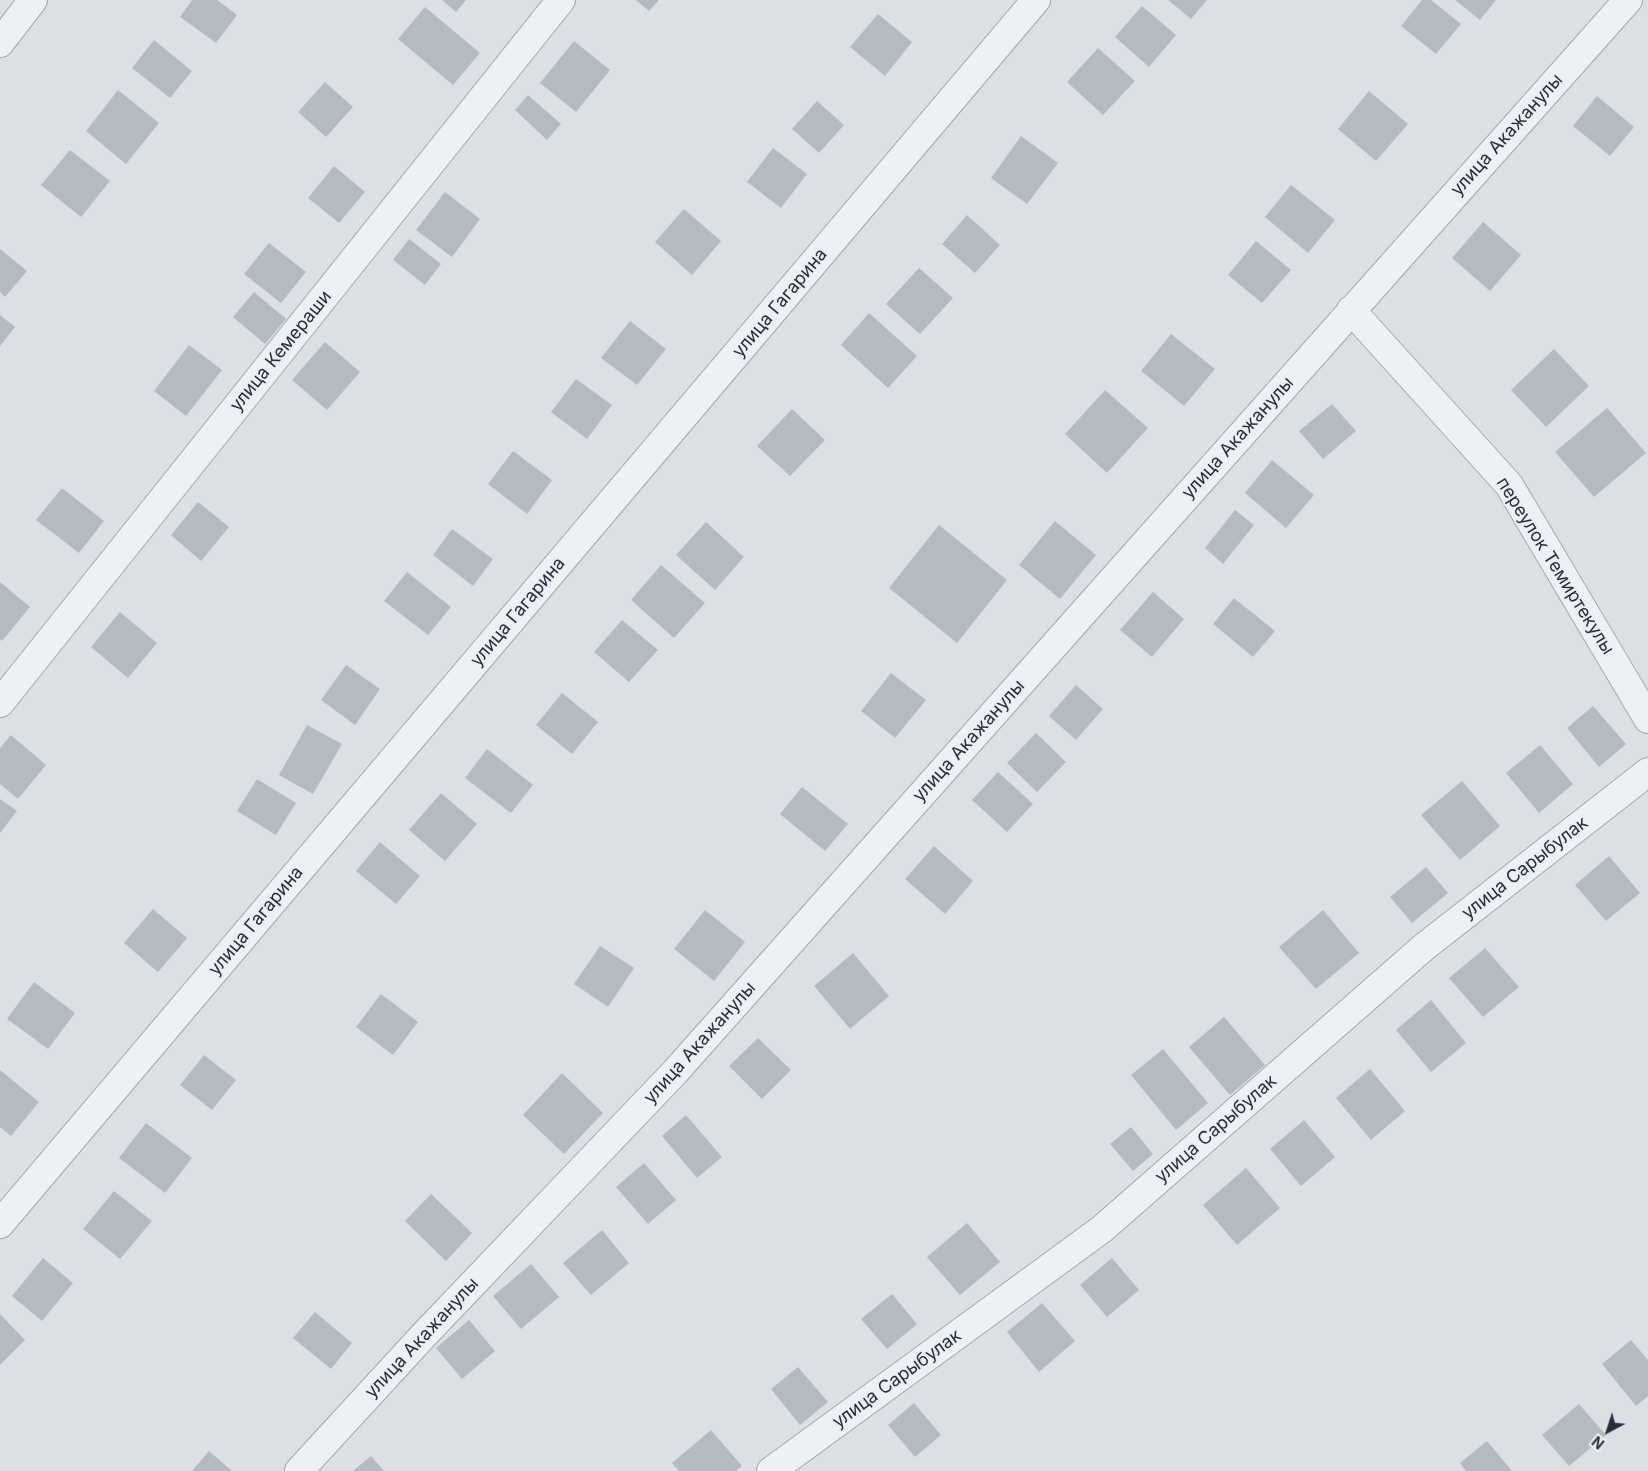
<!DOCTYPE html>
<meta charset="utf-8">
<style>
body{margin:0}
#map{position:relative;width:1648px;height:1471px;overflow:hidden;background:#dce0e5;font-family:Inter,sans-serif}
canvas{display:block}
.north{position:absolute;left:1583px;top:1406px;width:50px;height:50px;-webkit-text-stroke:4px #ebeff3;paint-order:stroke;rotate:220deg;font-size:14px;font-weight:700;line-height:20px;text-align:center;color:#272f3a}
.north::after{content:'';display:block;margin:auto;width:18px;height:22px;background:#272f3a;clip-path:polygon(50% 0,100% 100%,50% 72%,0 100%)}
</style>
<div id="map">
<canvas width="1648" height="1471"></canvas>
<div class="north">N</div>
</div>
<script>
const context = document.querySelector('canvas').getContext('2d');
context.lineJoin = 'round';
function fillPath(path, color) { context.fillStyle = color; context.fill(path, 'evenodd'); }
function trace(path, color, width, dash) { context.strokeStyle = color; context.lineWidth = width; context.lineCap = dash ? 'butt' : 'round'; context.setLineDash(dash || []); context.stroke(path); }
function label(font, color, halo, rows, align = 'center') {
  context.font = font + ' Inter,sans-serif'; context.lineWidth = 4; context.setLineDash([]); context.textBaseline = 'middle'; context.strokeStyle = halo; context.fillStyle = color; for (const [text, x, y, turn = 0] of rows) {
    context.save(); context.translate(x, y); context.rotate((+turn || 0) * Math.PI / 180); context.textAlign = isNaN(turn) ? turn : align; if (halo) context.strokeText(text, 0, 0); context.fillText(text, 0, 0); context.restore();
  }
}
fillPath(new Path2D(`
 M192,0H217L237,15L216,43L180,17Z
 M442,0H466L456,12Z
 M636,0H659L649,11Z
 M1168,0H1207L1191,19Z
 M1422,0H1431L1461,24L1436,54L1401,26Z
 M1455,0H1496L1480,20Z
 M1142,6L1176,35L1149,67L1115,37Z
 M425,7L480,53L453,85L398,39Z
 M878,14L912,42L885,76L850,47Z
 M154,40L192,71L170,98L132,68Z
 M574,41L610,70L576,112L540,83Z
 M1098,48L1135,81L1103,115L1067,82Z
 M325,82L353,107L326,137L298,112Z
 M118,90L159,123L126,164L86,131Z
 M1369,91L1408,124L1376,161L1338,129Z
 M528,95L561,124L547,140L515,110Z
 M1597,96L1634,127L1610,156L1573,126Z
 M817,101L844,125L819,153L792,129Z
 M1021,136L1058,163L1027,204L991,178Z
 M773,148L807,174L781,208L747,182Z
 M70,150L110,181L81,217L41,185Z
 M334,166L365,192L339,223L308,198Z
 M1291,185L1335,220L1308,253L1265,217Z
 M445,192L480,219L452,257L416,230Z
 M684,209L721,241L692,275L655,242Z
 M967,215L1000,245L975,273L942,244Z
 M1483,222L1521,255L1490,291L1452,258Z
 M409,239L441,264L425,285L393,260Z
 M1256,241L1291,270L1262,303L1228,275Z
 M269,243L306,272L281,303L244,274Z
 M0,249L27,271L5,297L0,292Z
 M919,268L953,298L920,334L886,304Z
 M254,292L286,319L265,344L233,317Z
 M869,313L917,356L888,388L841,345Z
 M0,315L15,327L0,346Z
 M630,321L666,349L637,385L601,358Z
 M1171,334L1215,369L1184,406L1141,371Z
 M325,342L360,372L327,410L292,380Z
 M189,345L222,370L186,416L154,391Z
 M1554,349L1589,386L1546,427L1511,390Z
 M576,379L612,405L587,439L551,412Z
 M1105,390L1148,428L1107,473L1065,434Z
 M1332,404L1356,431L1323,459L1299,431Z
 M1607,408L1646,453L1594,497L1555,452Z
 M792,409L825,440L790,476L757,446Z
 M513,451L552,480L527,514L488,484Z
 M1272,460L1314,495L1286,528L1245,493Z
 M62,488L104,521L79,553L36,520Z
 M198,502L229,527L201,561L171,535Z
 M1235,510L1254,525L1223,564L1205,548Z
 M1055,521L1096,555L1060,599L1019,565Z
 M706,522L744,557L715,590L676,555Z
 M939,525L1007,580L957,643L889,588Z
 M452,529L493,559L473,586L433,555Z
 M661,565L705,603L674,638L631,600Z
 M407,572L451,607L428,635L384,601Z
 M0,582L30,607L2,641L0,639Z
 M1153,592L1184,619L1152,657L1120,630Z
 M1234,598L1275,631L1253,657L1213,624Z
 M120,612L157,643L128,678L91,647Z
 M622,620L658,650L629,682L594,652Z
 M346,665L380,689L355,725L321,700Z
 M891,673L926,700L895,738L861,711Z
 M1076,685L1103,709L1076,740L1049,716Z
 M562,693L598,722L572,754L536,725Z
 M1593,706L1626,744L1599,767L1567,728Z
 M307,725L342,744L313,794L279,775Z
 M1036,733L1066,762L1037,792L1007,763Z
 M11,735L46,765L18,799L0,784V748Z
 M1540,745L1573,784L1539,813L1506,773Z
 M487,749L533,785L511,813L465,778Z
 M998,772L1033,804L1007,832L972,800Z
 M257,779L296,803L276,835L237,811Z
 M1462,781L1500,826L1460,860L1421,815Z
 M802,787L848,824L825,851L780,814Z
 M441,793L477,824L445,861L409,830Z
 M0,799L17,811L0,833Z
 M380,842L420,876L396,904L356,871Z
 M934,846L973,881L945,914L905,879Z
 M1609,856L1640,893L1606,921L1575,885Z
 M1426,867L1448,893L1412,923L1390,897Z
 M153,909L187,938L158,972L124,943Z
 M705,910L745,942L714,981L674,949Z
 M1323,910L1359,953L1316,989L1279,947Z
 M600,946L634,968L608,1007L574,984Z
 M1485,948L1519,987L1483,1017L1449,978Z
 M853,953L889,996L850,1029L814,986Z
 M34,982L75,1013L48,1049L7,1019Z
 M381,994L418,1022L393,1055L356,1027Z
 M1431,1000L1466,1043L1431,1072L1396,1030Z
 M1224,1017L1265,1065L1230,1095L1189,1047Z
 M758,1038L791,1070L762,1099L729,1066Z
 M1163,1049L1208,1103L1176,1130L1131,1075Z
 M204,1055L236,1080L212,1110L180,1085Z
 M1370,1069L1405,1111L1371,1140L1336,1098Z
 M0,1070L39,1102L11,1136L0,1127Z
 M562,1073L603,1113L564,1154L523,1115Z
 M686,1115L722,1157L697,1178L662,1136Z
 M1304,1120L1335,1157L1301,1186L1270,1149Z
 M146,1123L192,1158L165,1193L119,1158Z
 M1131,1127L1153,1154L1133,1171L1110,1144Z
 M644,1163L676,1200L648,1224L616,1187Z
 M1246,1168L1280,1208L1237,1245L1203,1205Z
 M114,1191L152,1221L120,1259L83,1229Z
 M431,1194L472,1233L446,1261L405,1221Z
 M967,1223L1000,1262L960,1295L927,1257Z
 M602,1230L629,1263L591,1295L563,1263Z
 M43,1258L73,1283L42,1321L12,1296Z
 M1112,1258L1139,1290L1107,1317L1080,1285Z
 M531,1264L559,1297L521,1329L493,1296Z
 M892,1294L917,1324L887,1349L861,1319Z
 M1042,1303L1075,1341L1039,1372L1007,1332Z
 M315,1312L352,1343L331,1369L293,1338Z
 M0,1314L25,1340L0,1365Z
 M469,1320L495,1351L462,1379L436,1348Z
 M1631,1340L1648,1360V1396L1636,1406L1602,1364Z
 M798,1367L828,1402L800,1425L771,1389Z
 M914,1403L941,1435L915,1457L888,1425Z
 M1579,1404L1606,1435L1569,1466L1542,1435Z
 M711,1430L742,1466L736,1471H679L672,1463Z
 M1487,1441L1512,1471H1466L1460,1463Z
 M209,1451L232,1471H192Z
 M371,1456L384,1471H353Z`), '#b4bac2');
const minor = new Path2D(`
 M0,43L33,0
 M1351,310L1509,485L1648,719
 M0,703L561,0
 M0,1224L1036,0
 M299,1471L423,1336L675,1072L1628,0
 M771,1471L1102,1229L1424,947L1648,772`);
trace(minor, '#a2a7ae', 30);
trace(minor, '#eef1f4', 28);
label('18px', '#272f3a', '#ebeff3', [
 ["улица Акажанулы",1507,135,-48],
 ["улица Гагарина",780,303,-50],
 ["улица Кемераши",281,351,-51],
 ["улица Акажанулы",1238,438,-48],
 ["переулок Темиртекулы",1555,566,58],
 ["улица Гагарина",518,612,-50],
 ["улица Акажанулы",969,741,-48],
 ["улица Сарыбулак",1525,868,-38],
 ["улица Гагарина",256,921,-50],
 ["улица Акажанулы",700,1043,-48],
 ["улица Сарыбулак",1216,1129,-41],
 ["улица Акажанулы",422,1338,-47],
 ["улица Сарыбулак",897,1379,-36]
]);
</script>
